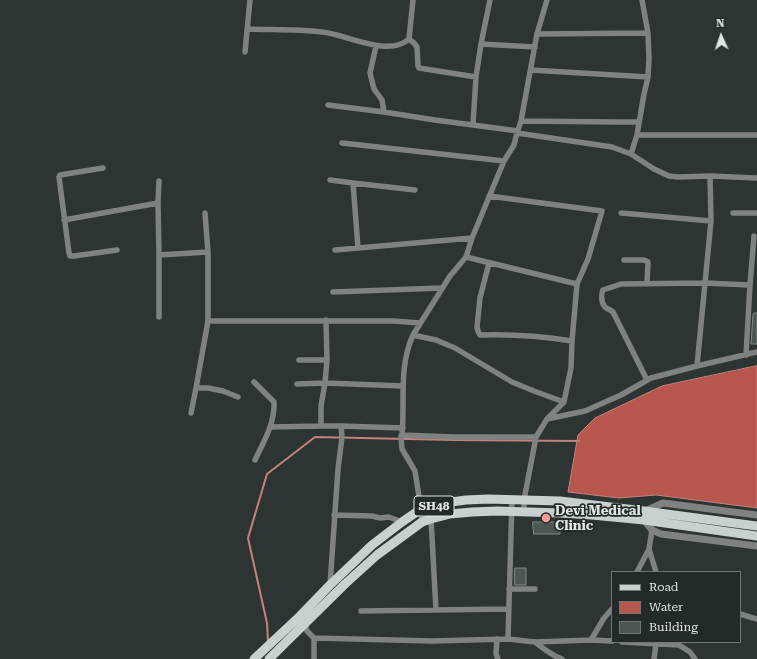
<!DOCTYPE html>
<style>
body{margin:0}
#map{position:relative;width:757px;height:659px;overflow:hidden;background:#2c3533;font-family:"Roboto Serif",serif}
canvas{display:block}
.legend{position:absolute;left:611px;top:571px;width:130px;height:72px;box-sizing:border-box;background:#232b29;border:1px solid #6f7674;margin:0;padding:5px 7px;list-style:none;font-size:12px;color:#e1e6e5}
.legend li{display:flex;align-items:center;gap:8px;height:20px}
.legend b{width:20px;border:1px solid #6f7674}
.north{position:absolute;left:701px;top:16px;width:40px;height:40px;-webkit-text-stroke:3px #232b29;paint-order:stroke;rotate:357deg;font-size:11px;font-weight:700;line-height:16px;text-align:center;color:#e1e6e5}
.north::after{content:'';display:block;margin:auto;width:14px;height:18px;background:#e1e6e5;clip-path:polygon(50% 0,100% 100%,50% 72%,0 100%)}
</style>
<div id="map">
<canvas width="757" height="659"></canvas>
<ul class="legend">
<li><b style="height:5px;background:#c8d1cf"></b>Road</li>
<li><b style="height:11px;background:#b7574e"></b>Water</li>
<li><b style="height:11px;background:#4d5654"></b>Building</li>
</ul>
<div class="north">N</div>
</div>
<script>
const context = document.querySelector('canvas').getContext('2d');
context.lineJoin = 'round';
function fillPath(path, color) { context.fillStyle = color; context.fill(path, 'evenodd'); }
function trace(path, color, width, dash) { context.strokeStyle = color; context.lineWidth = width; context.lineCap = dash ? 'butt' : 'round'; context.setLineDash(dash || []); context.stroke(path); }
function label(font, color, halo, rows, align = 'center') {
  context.font = font + ' "Roboto Serif",serif'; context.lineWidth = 3.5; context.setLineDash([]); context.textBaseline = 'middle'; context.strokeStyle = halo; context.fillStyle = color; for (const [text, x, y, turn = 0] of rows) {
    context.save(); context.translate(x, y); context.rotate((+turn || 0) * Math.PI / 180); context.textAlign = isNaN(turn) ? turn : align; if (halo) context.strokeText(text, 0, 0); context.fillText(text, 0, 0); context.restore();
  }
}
const water = new Path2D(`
 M757,366V508L656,495L619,498L568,492L578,435L595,418L662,386Z`);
fillPath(water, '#b7574e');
trace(water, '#c4827b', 1);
trace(new Path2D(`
 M268,642L267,623L248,538L267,474L315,437L454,440L579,441`), '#c4827b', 2);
const building = new Path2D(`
 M757,313V344H751L753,314Z
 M533,522H560V534H534Z
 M515,568H526V585H515Z`);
fillPath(building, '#4d5654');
trace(building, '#808a87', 1);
trace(new Path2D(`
 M490,0L481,44L535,47
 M247,29C272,30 297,29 322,32C346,34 388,58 409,39L413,0
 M537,34L648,33L642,0
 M409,39L414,43L417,47L418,66L419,68L476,77
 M376,46L370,73L374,89L382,100L384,112
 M245,52L250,0
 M531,70L648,77
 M328,105L384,112L435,120L518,131
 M521,121L617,122H639
 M473,124L476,77L481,44
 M517,133L612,147L631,154L654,169L669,176L678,177L710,176L757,178
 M637,135H757
 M342,143L504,161
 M631,154L637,135L644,94L648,77L649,59L648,33
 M103,168L60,175L59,177L69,253L70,256H74L117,250
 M330,180L353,183
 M159,181L158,203L159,255L208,252
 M489,196L602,211L588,259L577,284L572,341L571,368L564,402L547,419L536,437L524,500V512
 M205,213L208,252V321L196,388H208L223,391L238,397
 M621,213L711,221
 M733,213H757
 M64,220L158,203
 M358,248L353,183L415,190
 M335,250L472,238
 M159,255V317
 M466,257L577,284
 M624,260H644L648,262L647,284
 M489,263L480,298L477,327L478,331L480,335C511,334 541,336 572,341
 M750,285L754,236
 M333,292L442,288
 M326,320L327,360L325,383L321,406V426H341L342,437L338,469L330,585
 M208,321H394L420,323
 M413,335L436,340L455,348L512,382L534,391L564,402
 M299,360H327
 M697,366L711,221L710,176
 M647,380L613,312C611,310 607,309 605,307C601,303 601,294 603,290L621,284L705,283L750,285L746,355
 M254,382L274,402C275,423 264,441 255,460
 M297,384L325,383L403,386
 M191,413L196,388
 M547,419L585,411L621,395L651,378L697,366L757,352
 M341,426L403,428
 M270,427L321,426
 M402,435L453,437H536
 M334,515L372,516L380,518L389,517L402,522
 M431,519L436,610
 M422,522L421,509L415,471L402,449L401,436L402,435C403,424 403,414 403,403C403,380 403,357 413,335L450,276L466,257L472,238L504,161L514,145L517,133L521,121L537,34L547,0
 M649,549L656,572
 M637,572L649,549L652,530
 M509,589H535
 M361,611L508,609
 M740,614L757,619
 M305,624L307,631L314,638L432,641L508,639L535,642L591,640L612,641
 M497,639L496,654L498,659
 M508,639L512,500
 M591,640L604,618L612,609
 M535,642C544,649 551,655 562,659
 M622,642L679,645L690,652L695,659
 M314,659V638
 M654,659L656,644`), '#7e8281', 5.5);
trace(new Path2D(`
 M645,511L663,503L757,515
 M644,520L652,530L661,534L757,546`), '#7e8281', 7);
trace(new Path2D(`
 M254,659L300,616L330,585L372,545L402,522L421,509L444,503L466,500L488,499L560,501L644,511L757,526
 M269,659L345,584L377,555L422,522L431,519L450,514L472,512L497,511L561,513L592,515L644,520L757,536`), '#c8d1cf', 9);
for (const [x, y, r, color] of [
 [546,518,5,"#f59c92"]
]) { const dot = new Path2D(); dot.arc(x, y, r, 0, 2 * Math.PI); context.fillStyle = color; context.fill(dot); trace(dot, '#232b29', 1.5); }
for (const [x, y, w] of [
 [434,506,40]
]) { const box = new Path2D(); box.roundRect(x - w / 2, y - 10, w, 20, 3); context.fillStyle = '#232b29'; context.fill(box); trace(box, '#e1e6e5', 1); }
label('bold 12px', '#e1e6e5', null, [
 ["SH48",434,506]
]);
label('bold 13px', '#e1e6e5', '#232b29', [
 ["Devi Medical",555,511],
 ["Clinic",555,526]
], 'left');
</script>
